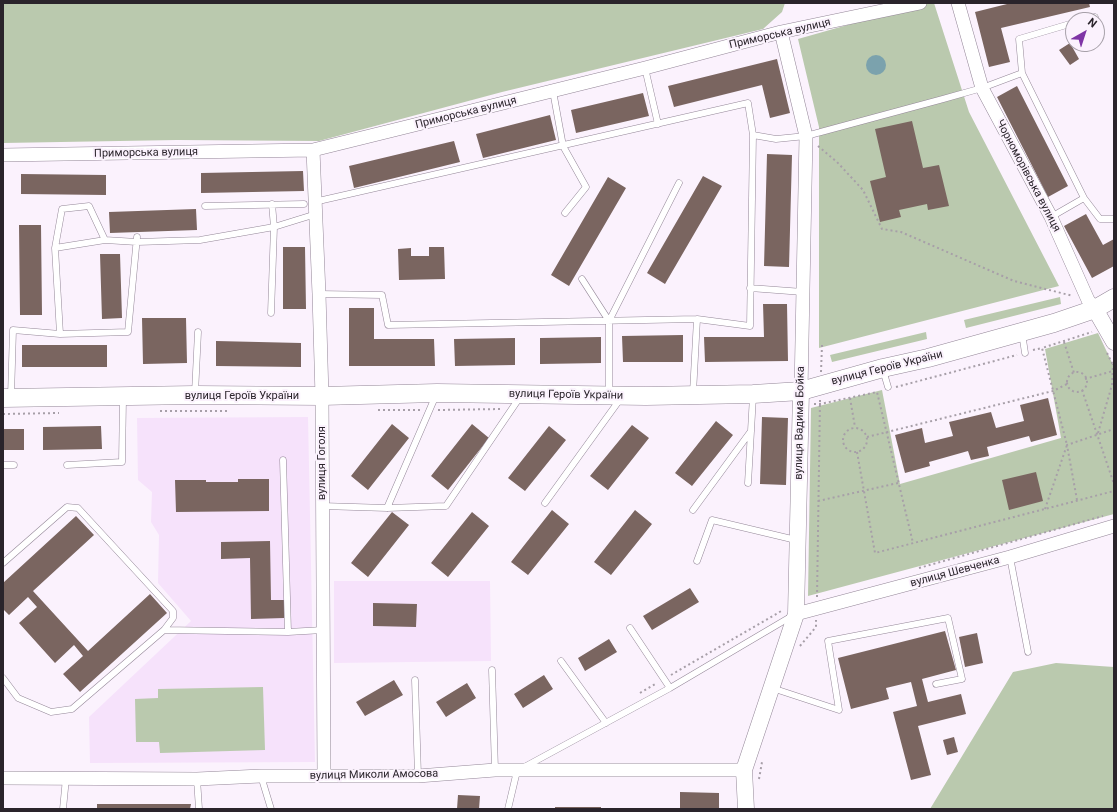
<!DOCTYPE html>
<meta charset="utf-8">
<style>
body{margin:0}
#map{position:relative;width:1117px;height:812px;overflow:hidden;background:#fbf2fd;font-family:Roboto,sans-serif}
canvas{display:block}
.frame{position:absolute;inset:0;border:4px solid #2a242b;pointer-events:none}
.north{position:absolute;left:1065px;top:12px;width:40px;height:40px;box-sizing:border-box;background:#fbf2fd;border:1px solid #a7a0a9;border-radius:50%;rotate:39deg;font-size:11px;font-weight:700;line-height:16px;text-align:center;color:#2a242b}
.north::after{content:'';display:block;margin:auto;width:14px;height:18px;background:#7f35a6;clip-path:polygon(50% 0,100% 100%,50% 72%,0 100%)}
</style>
<div id="map">
<canvas width="1117" height="812"></canvas>
<div class="frame"></div>
<div class="north">N</div>
</div>
<script>
const context = document.querySelector('canvas').getContext('2d');
context.lineJoin = 'round';
function fillPath(path, color) { context.fillStyle = color; context.fill(path, 'evenodd'); }
function trace(path, color, width, dash) { context.strokeStyle = color; context.lineWidth = width; context.lineCap = dash ? 'butt' : 'round'; context.setLineDash(dash || []); context.stroke(path); }
function label(font, color, halo, rows, align = 'center') {
  context.font = font + ' Roboto,sans-serif'; context.lineWidth = 4; context.setLineDash([]); context.textBaseline = 'middle'; context.strokeStyle = halo; context.fillStyle = color; for (const [text, x, y, turn = 0] of rows) {
    context.save(); context.translate(x, y); context.rotate((+turn || 0) * Math.PI / 180); context.textAlign = isNaN(turn) ? turn : align; if (halo) context.strokeText(text, 0, 0); context.fillText(text, 0, 0); context.restore();
  }
}
fillPath(new Path2D(`
 M308,417L315,762L90,763L89,717L191,621L158,583L159,535L151,522L152,492L138,480L137,418Z
 M334,581H490L491,661L334,663Z`), '#f6e2fb');
fillPath(new Path2D(`
 M3,3H785L782,12L763,29L502,92L319,141L177,140L3,143Z
 M925,3H934L969,112L1059,286L819,348V127L798,39Z
 M1060,297L1061,304L966,328L964,320Z
 M926,332L927,339L832,362L830,355Z
 M1098,333L1114,367V514L808,596L811,408L882,390L900,484L1061,438L1045,349Z
 M1056,663L1114,667V809H930L1013,672Z
 M263,687L265,750L160,753L159,742H136L135,699L158,698V689Z`), '#bac9ae');
fillPath(new Path2D(`
 M866 65a10 10 0 1 1 20 0a10 10 0 1 1-20 0Z`), '#7ba2ad');
fillPath(new Path2D(`
 M1011,3H1089L1090,7L1001,28L1010,62L989,67L975,12Z
 M1070,43L1079,59L1070,65L1059,50Z
 M777,59L790,113L770,118L762,85L674,107L668,86Z
 M1017,86L1068,186L1048,197L997,97Z
 M643,93L649,116L576,133L571,110Z
 M550,115L556,140L483,158L476,134Z
 M912,121L923,168L939,165L949,206L928,210L927,204L899,210L901,217L880,222L870,181L886,177L875,129Z
 M454,141L460,162L354,188L349,166Z
 M767,154L792,155L789,267L764,266Z
 M303,171L304,191L201,193V173Z
 M21,174L106,175V195L21,194Z
 M703,176L722,186L665,284L647,273Z
 M608,177L626,188L569,286L551,275Z
 M196,209L197,230L110,233L109,212Z
 M1086,214L1103,245L1114,239V266L1092,278L1064,226Z
 M19,225H41L42,315H20Z
 M283,247H305L306,309H283Z
 M429,247H444L445,279L399,280L398,249L411,248V256H429Z
 M100,254H120L122,318L102,319Z
 M763,304H787L788,361L705,362L704,337H764Z
 M349,308H374V339H434L435,366H349Z
 M142,318H186L187,363L143,364Z
 M683,335V362H623L622,336Z
 M601,337V363L540,364V338Z
 M515,338V365L455,366L454,339Z
 M216,341L301,343V367L216,366Z
 M22,345H107V367H22Z
 M1048,398L1057,435L1031,442L1029,436L987,447L989,456L971,460L968,451L929,462L930,466L905,473L895,435L922,428L925,443L953,436L949,422L991,412L996,428L1024,421L1020,405Z
 M762,417L788,418L786,485L760,484Z
 M716,421L733,435L692,486L675,473Z
 M392,424L409,438L368,490L351,476Z
 M472,424L489,438L448,490L431,476Z
 M632,425L649,438L608,490L590,476Z
 M101,426L102,449L43,450V427Z
 M549,426L566,440L525,491L508,478Z
 M3,429H24V450H3Z
 M1036,472L1043,501L1009,510L1002,480Z
 M238,479H269V511L176,512L175,480H206V482H238Z
 M552,510L569,524L528,575L511,562Z
 M635,510L652,524L611,575L594,562Z
 M392,512L409,525L368,577L351,563Z
 M472,512L489,526L448,577L431,563Z
 M76,516L94,535L33,591L88,651L150,594L167,613L80,692L63,674L83,656L74,645L55,663L19,623L37,607L28,597L9,615L3,609V583Z
 M270,541L271,600H284V618L251,619L250,558L221,559V542Z
 M690,588L699,602L652,630L643,616Z
 M373,603L417,604L416,627L373,626Z
 M945,631L956,670L922,679L928,702L961,694L966,714L918,726L931,775L911,780L893,712L917,706L911,682L886,688L889,699L851,709L838,658Z
 M977,633L983,663L965,667L959,637Z
 M609,639L617,652L585,671L578,658Z
 M544,675L553,689L523,708L514,694Z
 M394,680L403,695L365,716L356,702Z
 M467,683L476,698L446,717L436,702Z
 M954,737L958,752L947,755L943,740Z
 M680,792L719,793V809H680Z
 M458,795L480,796L479,809H457Z
 M97,804H191L190,809H97Z
 M555,807H601V809H555Z`), '#7a6560');
const service = new Path2D(`
 M1083,20L1095,17
 M1073,23L1019,39L1022,73L1084,198L1100,219H1114
 M645,68L658,124
 M553,91L563,146L586,187L565,213
 M314,202L748,103L753,135L776,139L806,136L943,99L982,88L1022,73
 M205,206L304,204
 M1051,217L1084,198
 M55,248L62,209L89,206L105,240
 M582,279L609,321
 M750,288L803,292
 M319,294L382,295L388,325L697,319
 M271,313L274,227L272,204
 M1022,333L1025,353
 M60,334L128,332L137,237
 M883,370L888,387
 M195,393L198,332
 M693,393L697,319L750,326L753,135
 M609,394V321L679,183
 M11,396L13,330L60,334L55,248L105,240L137,242L200,240L274,227L316,214
 M283,460L288,632
 M3,465H14
 M67,465L122,462L123,398
 M748,483L753,396
 M545,503L621,398
 M322,506L387,508L446,506L520,397
 M387,508L436,395
 M693,510L751,431
 M1010,557L1028,652
 M697,561L712,520L796,540
 M3,563L67,507L78,508L173,611V618L164,630L72,709L51,712L18,698L3,678
 M630,628L670,688
 M164,630L288,632L323,630
 M561,661L606,723
 M492,670L495,770
 M415,680L418,776
 M772,688L839,710L828,641L948,618L962,679L936,684
 M261,776L271,809
 M197,779L199,809
 M63,809L66,778
 M508,809L517,771L670,688L792,616`);
const minor = new Path2D(`
 M958,3L982,88L1051,217L1088,300L1095,309
 M781,32L806,136L801,391
 M313,150L319,294L322,396L324,775
 M3,155L313,150L645,68L781,32L920,3
 M796,614L1010,557L1114,526
 M3,778L197,779L261,776H418L495,770H744`);
const tertiary = new Path2D(`
 M1095,309L1114,342
 M746,809L744,770L796,614L801,391`);
const secondary = new Path2D(`
 M3,398L195,395L322,396L437,393L646,396L753,394L801,391L883,368L928,358L1054,323L1095,309L1114,298`);
trace(service, '#948798', 7);
trace(minor, '#948798', 14);
trace(tertiary, '#948798', 17);
trace(secondary, '#948798', 19);
trace(new Path2D(`
 M818,146L837,162L863,190L882,229L901,232L1014,281L1073,296
 M1064,342L1074,373
 M1033,350L1042,348
 M1107,353L1113,365
 M821,372L822,345
 M1067 382a10 10 0 1 1 20 0a10 10 0 1 1-20 0Z
 M1085,379L1113,371
 M896,387L1017,355
 M1082,390L1114,484
 M850,398L855,427
 M814,404H820L877,392L913,543
 M378,410H421
 M438,410L501,409
 M160,411H227
 M3,414L59,413
 M843 440a12 12 0 1 1 24 0a12 12 0 1 1-24 0Z
 M1098,433L1112,385L1113,364
 M867,437L1053,391L1067,384
 M857,452L875,553L1114,491
 M1077,500L1067,445L1114,429
 M818,501L898,483
 M1045,509L1067,445L1042,348L1092,332
 M919,568L1103,516
 M817,597L820,400
 M800,646L816,627V620
 M671,675L783,610
 M640,693L657,683
 M759,779L762,762`), '#a79fa8', 2, [2, 3]);
trace(service, '#fff', 6);
trace(minor, '#fff', 13);
trace(tertiary, '#fff', 16);
trace(secondary, '#fff', 18);
label('11px', '#2a242b', '#fbf2fd', [
 ["Приморська вулиця",780,34,-13],
 ["Приморська вулиця",466,113,-14],
 ["Приморська вулиця",146,153,-1],
 ["Чорноморівська вулиця",1028,176,62],
 ["вулиця Героїв України",887,368,-14],
 ["вулиця Героїв України",566,395,1],
 ["вулиця Героїв України",242,396],
 ["вулиця Вадима Бойка",800,423,-89],
 ["вулиця Гоголя",322,463,-90],
 ["вулиця Шевченка",955,572,-15],
 ["вулиця Миколи Амосова",374,775,-1]
]);
</script>
